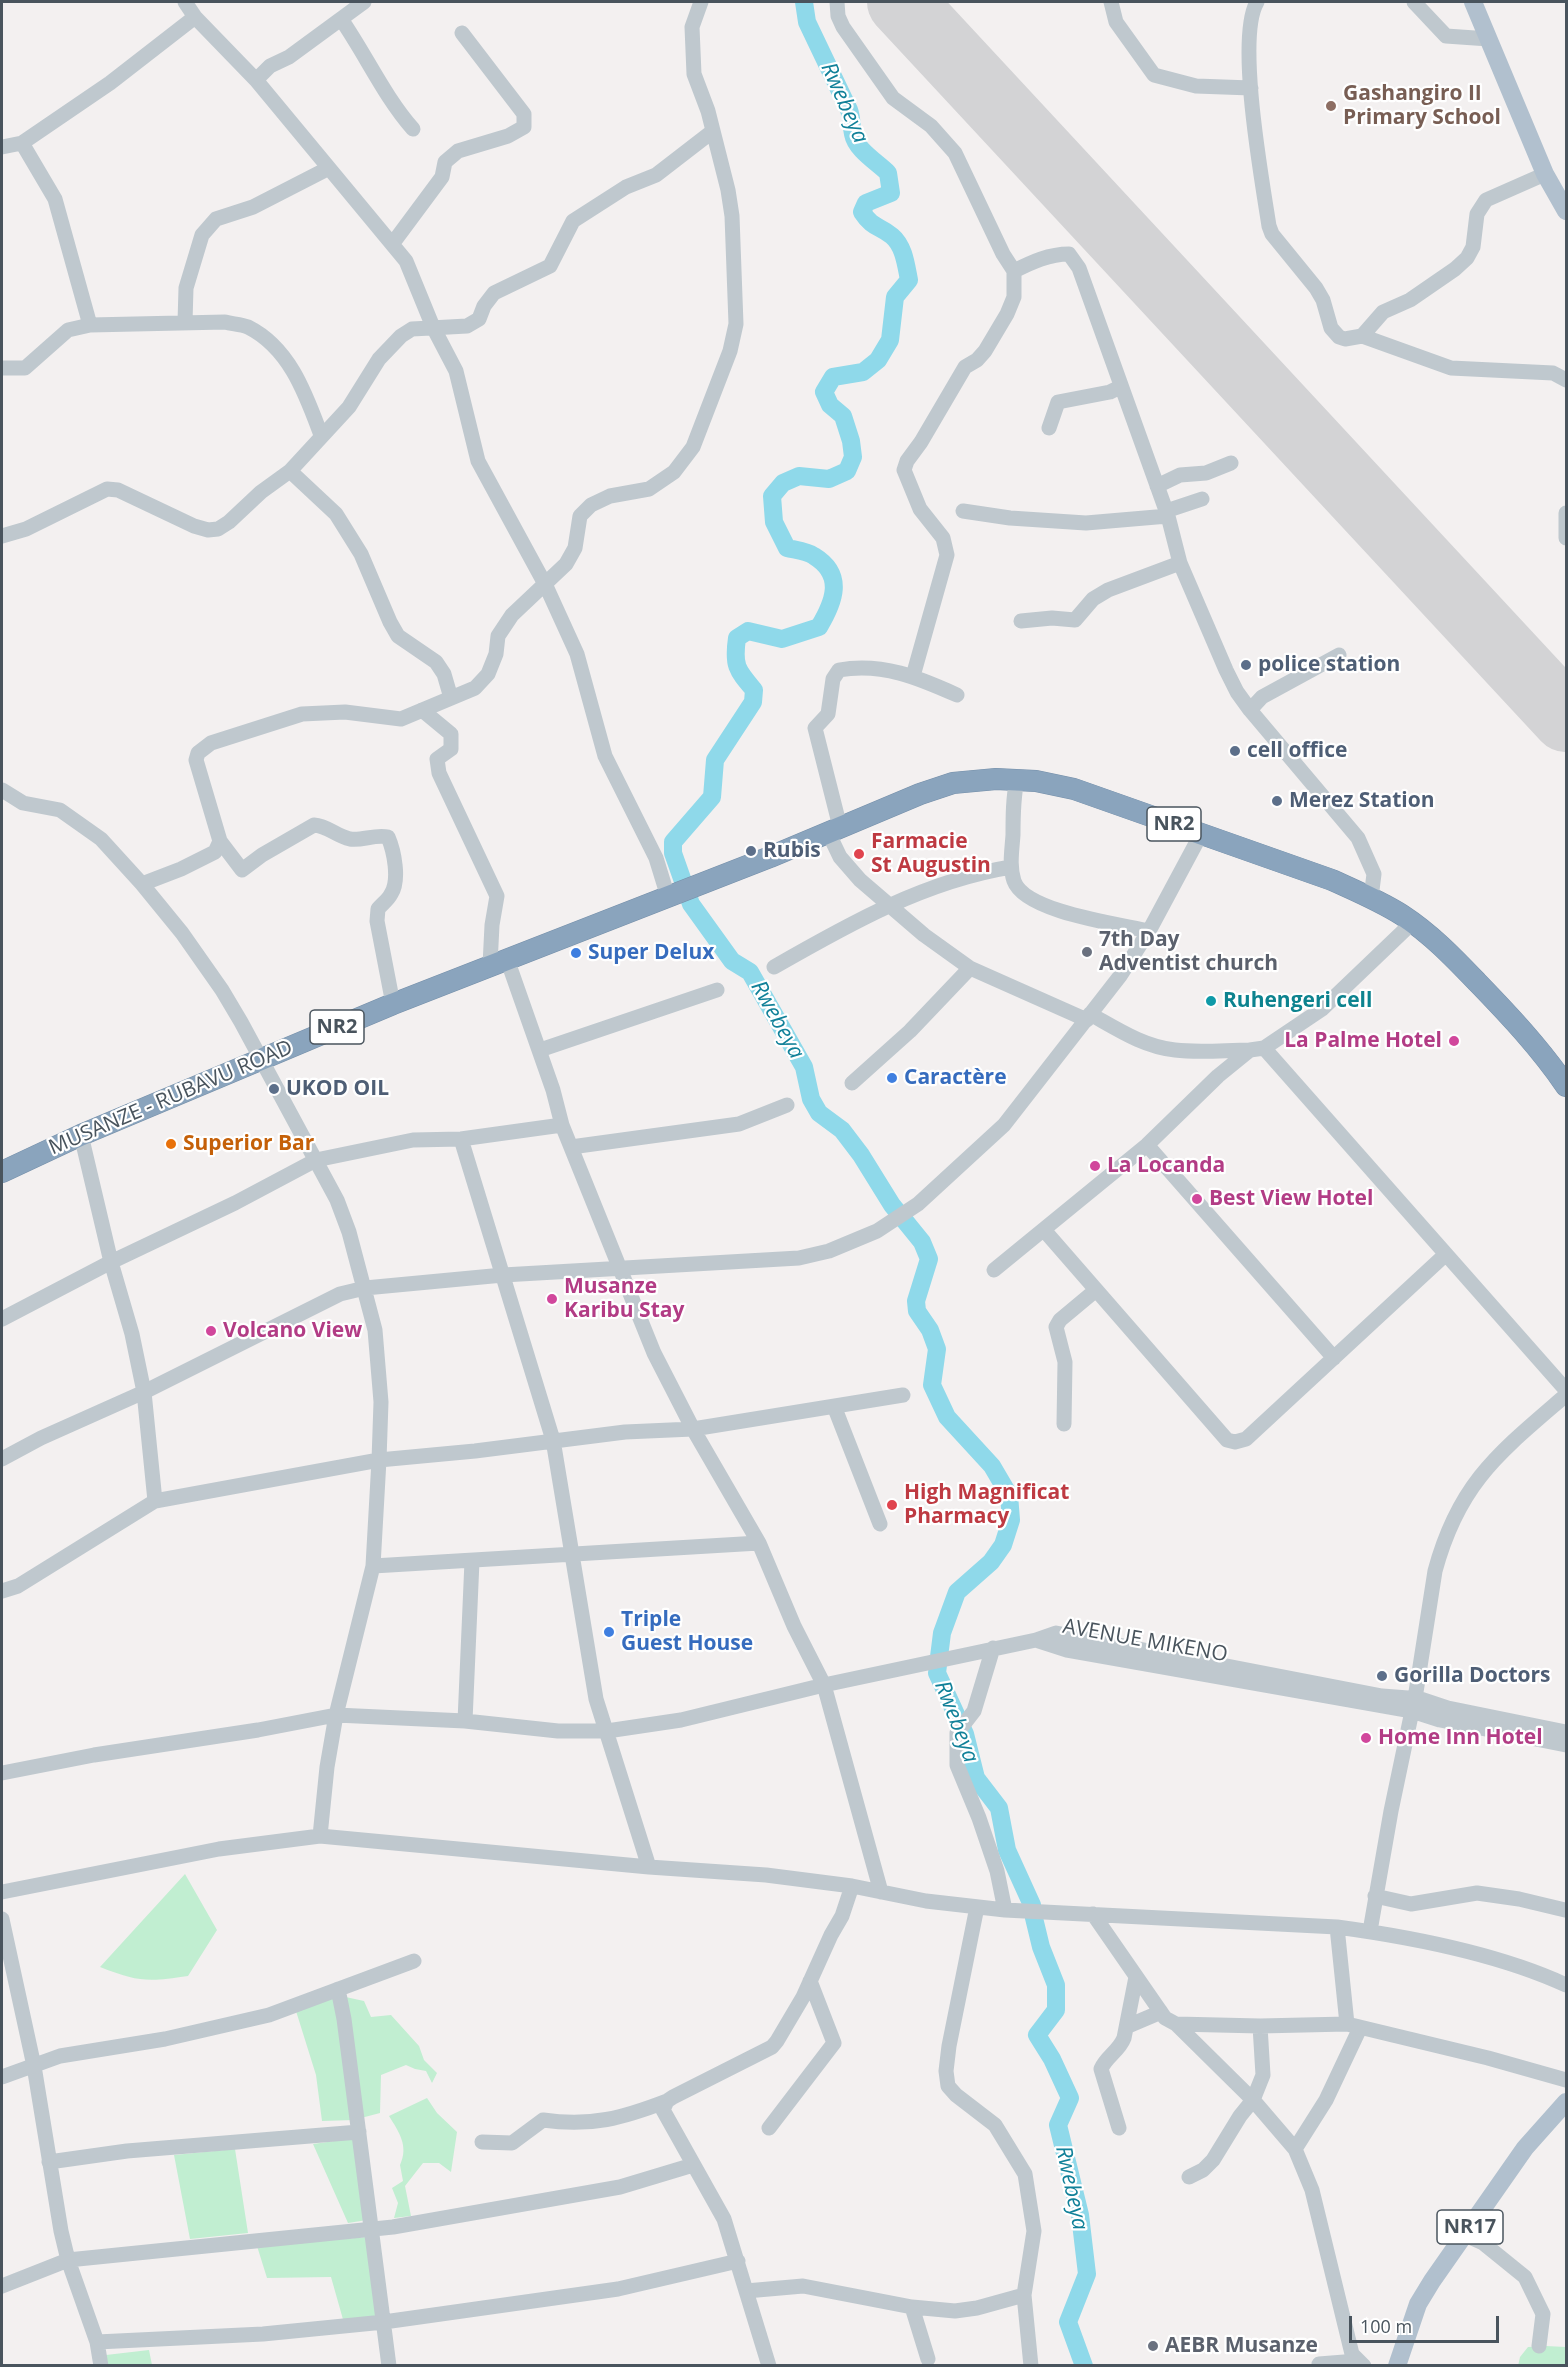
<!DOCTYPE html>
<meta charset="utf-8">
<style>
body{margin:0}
#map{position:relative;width:1568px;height:2367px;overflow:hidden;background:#f3f0f0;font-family:"Open Sans",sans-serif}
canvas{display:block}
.frame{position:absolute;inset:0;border:3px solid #49545d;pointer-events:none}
.scale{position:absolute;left:1349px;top:2316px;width:150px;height:27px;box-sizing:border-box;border:3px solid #49545d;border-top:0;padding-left:8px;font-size:18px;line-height:21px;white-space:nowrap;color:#49545d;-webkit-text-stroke:4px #fff;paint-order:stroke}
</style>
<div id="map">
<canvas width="1568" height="2367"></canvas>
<div class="frame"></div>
<div class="scale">100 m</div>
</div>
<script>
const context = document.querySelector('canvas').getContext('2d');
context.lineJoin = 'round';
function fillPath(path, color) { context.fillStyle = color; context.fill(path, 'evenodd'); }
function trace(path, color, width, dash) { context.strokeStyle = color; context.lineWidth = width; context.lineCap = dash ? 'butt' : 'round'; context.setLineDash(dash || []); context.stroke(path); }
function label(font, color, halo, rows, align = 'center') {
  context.font = font + ' "Open Sans",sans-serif'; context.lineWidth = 4.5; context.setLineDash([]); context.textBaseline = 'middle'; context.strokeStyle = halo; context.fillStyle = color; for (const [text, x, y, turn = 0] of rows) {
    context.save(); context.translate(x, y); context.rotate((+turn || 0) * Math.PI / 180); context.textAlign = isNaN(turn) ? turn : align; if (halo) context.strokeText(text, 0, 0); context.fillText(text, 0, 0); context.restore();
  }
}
fillPath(new Path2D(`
 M185,1874L217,1930L188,1976C148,1982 138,1982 100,1967Z
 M341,1996L364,2001L371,2017L391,2015L419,2046L424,2060L437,2073L432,2083L426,2071L415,2069L406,2065L381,2075L380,2113L361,2118Z
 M336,1997L354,2120L322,2121L316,2075L296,2011Z
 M427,2098L437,2113L457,2132L451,2172L439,2163H423L405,2186L411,2216L394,2218L398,2203L392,2188L403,2181L400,2165C409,2146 399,2132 389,2116Z
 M355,2138L367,2220L348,2223L313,2144Z
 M235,2149L248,2233L190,2239L174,2155Z
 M367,2237L377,2318L344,2323L331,2277L267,2278L257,2246Z
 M1546,2346L1566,2347V2365L1518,2366L1520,2357L1528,2347Z
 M149,2350L152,2365H108L106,2355Z`), '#c1eed1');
trace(new Path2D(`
 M804,2L807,22L849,110C852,118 851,125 853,134C856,150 877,162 888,173L891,193L866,203L862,212C873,229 879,225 892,236C904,246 906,265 909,280L895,297L890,340L878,360L863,372L833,377L824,392L830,405L843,416L851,441L853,457L847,471L829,479L799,476L783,483L772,496L774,522L787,548C795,550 807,551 814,556C845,575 834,602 819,627L782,639L748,631L737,638C733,666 737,670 754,690L753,702L715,760L712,797L673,842V853L691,904L732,961L750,972L804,1067L811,1099L819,1113L842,1130L861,1155L892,1205L922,1242L929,1259L916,1301L917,1311L930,1330L937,1349L932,1385L947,1417L992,1466L1009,1495L1011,1520L1003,1545L991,1562L957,1592L942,1633L937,1673L965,1734L976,1778L999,1808L1007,1850L1032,1905
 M1034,1918L1041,1947L1056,1985V2010L1037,2035L1052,2059L1070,2098L1058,2125L1080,2215L1087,2274L1068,2322L1084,2366`), '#8fd9ea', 18);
trace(new Path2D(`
 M901,2L1566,718`), '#d3d3d5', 68);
const highway = new Path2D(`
 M2,1172L81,1135L393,1004L770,857L920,794L953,783L996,779L1036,781L1074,789L1332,880C1356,891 1380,901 1402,915C1431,934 1453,957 1477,982C1509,1015 1540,1048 1566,1086`);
trace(highway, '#758fa9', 22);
trace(new Path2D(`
 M185,2L195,17L256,80L406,261L433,327L456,371L478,461L546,586L577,654L605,756L656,858L668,897
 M837,2L838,16L843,27L893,98L931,126L955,153L1003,254L1014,271V297L1007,314L985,351L977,360L965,367L921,442L907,461L904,470L920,509L943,538L947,555L913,676
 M1111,2L1116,22L1154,75L1196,86L1251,88
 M1257,2C1236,38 1262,180 1269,226L1272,234L1316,288L1323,300L1331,328L1339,337L1345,339L1362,336L1451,368L1553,373L1566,380
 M1414,2L1446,36L1489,39
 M341,19C366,55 384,96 413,129
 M256,80L270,66L289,57L364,2
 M22,143L55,199L90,325
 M2,147L22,143L110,83L195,17
 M393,243L442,177L445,162L458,151L508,136L524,127V114L462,33
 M1014,271C1032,262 1049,254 1069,254L1079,268L1168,516L1180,563L1226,670L1237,692L1250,710L1262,697L1339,655
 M185,322L186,288L202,235L216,219L253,207L329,168
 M1362,336L1383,312L1410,300L1455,269L1467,258L1473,247L1477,214L1486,200L1545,174
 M2,368H25L68,330L90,325L225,322C232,324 241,324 248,327C290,348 306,395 321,435
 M1049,428L1058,402L1110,392L1120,387
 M290,471L336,514L361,554L390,622L398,636L436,662L444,674L451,698
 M1157,486L1180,475L1206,473L1231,463
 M963,511L1010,518L1086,523L1168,516
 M1166,511L1202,499
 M2,536L26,529L107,489L118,490L194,526L208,530L218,529L229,522L261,492L290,471L349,407L379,359L401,336L412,329L467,326L479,319L484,306L494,293L550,266L573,221L626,187L656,175L713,131
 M1566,538V513
 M1021,621L1052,618L1075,620L1093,599L1108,590L1180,563
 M422,710L451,734V749L437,759L439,773L497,896L492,925L490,965
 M1250,710L1358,838L1374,874L1371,898
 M1017,780C1013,798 1013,816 1013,835C1012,850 1009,866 1014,881C1025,912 1118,924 1149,931
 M2,790L23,803L60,810L101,839L142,884L182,933L222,990L241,1022L337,1200L349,1232L375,1330L381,1402L379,1460L373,1566L336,1715L327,1767L320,1836
 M840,827L815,728L828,714L833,679L839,670C882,662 919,678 957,695
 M828,832L840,857L860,880L924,935L970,968L1087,1020
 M220,841L242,870L262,855L314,825C328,826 336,836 350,839C362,841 375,834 388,837C394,851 400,880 391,894C388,900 382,904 378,909L377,921L393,1004
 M142,884L181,869L215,852L220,841L196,760L198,753L211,743L302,714L345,712L401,719L475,688L488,674L496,654L498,636L512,615L566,564L575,548L580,516L591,505L610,496L649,489L674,472L693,447L730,351L736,324L732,216L728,190L708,111L694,74L692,27L701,2
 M507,959L553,1090L562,1125L654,1353L693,1429L759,1543L794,1626L824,1685L881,1892
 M774,967C849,924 925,881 1011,867
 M1090,1014C1117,1029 1144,1047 1175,1050C1200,1053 1226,1050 1250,1050
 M1264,1048L1566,1390
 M540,1050L717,990
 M852,1083L910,1031L970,968
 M81,1135L111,1262L132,1334L144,1392L155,1501
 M461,1139L553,1440L596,1699L649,1867
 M1147,1145L1334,1358
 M571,1147L739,1124L787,1105
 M1044,1230L1227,1440L1235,1442L1246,1439L1446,1254
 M994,1270L1147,1145L1218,1076L1250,1050L1264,1048L1322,1009L1413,922
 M2,1319L111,1262L235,1203L316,1160L413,1140L461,1139L562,1125
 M834,1406L880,1524
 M1064,1424L1065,1362L1056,1327L1060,1320L1096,1290
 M2,1459L41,1438L144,1392L340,1294L365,1288L503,1275L799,1258L829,1251L877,1231L918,1204L1004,1125L1120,976L1149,931L1201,834
 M373,1566L759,1543
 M2,1591L18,1586L155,1501L379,1460L475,1451L625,1432L693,1429L903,1395
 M1036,1640L1067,1650L1412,1711L1440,1720L1566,1745
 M993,1648L974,1711L957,1733V1765L979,1818L997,1871L1005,1910
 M465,1721L472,1561
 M2,1773L94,1755L258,1730L336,1715L465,1721L558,1731H607L681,1720L824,1685L1036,1640L1056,1633L1382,1696L1421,1699L1448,1708L1566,1732
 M2,1892L219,1849L320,1836L649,1867L766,1875L852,1886L926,1901L1005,1910L1337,1927C1411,1937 1499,1954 1566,1985
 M1375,1896L1411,1904L1477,1893L1519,1899L1565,1910
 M1093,1914L1165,2018L1176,2024L1260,2026L1347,2024L1488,2058L1566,2080
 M2,1919L34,2066L61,2231L68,2260L97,2342L101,2366
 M1337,1927L1347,2024
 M1370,1931L1391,1811L1416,1692L1435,1571C1459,1482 1500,1452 1566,1395
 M338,1989L344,2019L389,2366
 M1176,2024L1253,2100L1295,2149L1312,2190L1352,2354L1364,2366
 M1128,2026L1161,2012
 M2,2077L60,2056L165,2039L269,2015L414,1961
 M769,2128L834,2043L810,1981
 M1119,2128L1101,2069C1106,2057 1119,2051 1124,2038L1136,1977
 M482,2142L512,2143L543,2120C591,2127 623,2118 667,2101
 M1295,2149L1326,2100L1360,2028
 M49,2162L127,2151L359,2132
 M1189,2177L1203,2170L1213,2160L1240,2116L1253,2100L1263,2075L1260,2026
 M1465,2235L1483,2243L1525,2277L1543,2314L1539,2346
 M2,2286L68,2260L393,2227L620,2187L693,2165
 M746,2291L803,2286L912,2307L955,2311L977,2308L1024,2295L1034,2231L1025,2174L995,2125L956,2095L948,2086L946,2071L949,2046L977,1907
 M1024,2295L1031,2366
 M912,2307L928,2359
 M97,2342L263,2334L384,2322L618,2289L738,2261
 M1319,2364L1357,2361
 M769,2366L724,2219L663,2110L667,2101L673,2097L772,2047L777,2041L803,1997L831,1935L842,1916L852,1886`), '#bfc8ce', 15);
trace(new Path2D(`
 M1473,2L1545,174L1566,211
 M1397,2366L1418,2304L1432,2281L1525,2148L1566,2102`), '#b1c0ce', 18);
trace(highway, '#8aa4bd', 21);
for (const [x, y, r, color] of [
 [1331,106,6,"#8d6e63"],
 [1246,665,6,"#5c6f8a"],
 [1235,751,6,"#5c6f8a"],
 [1277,801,6,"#5c6f8a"],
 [751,851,6,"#5c6f8a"],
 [859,854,6,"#e0444e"],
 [1087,952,6,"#6b7280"],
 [576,953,6,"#3f7fe0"],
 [1211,1001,6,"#0f9aa8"],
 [1454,1041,6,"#d1479c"],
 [892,1078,6,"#3f7fe0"],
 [274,1089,6,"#5c6f8a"],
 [171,1144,6,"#e8710a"],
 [1095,1166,6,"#d1479c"],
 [1197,1199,6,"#d1479c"],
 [552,1299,6,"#d1479c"],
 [211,1331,6,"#d1479c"],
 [892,1505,6,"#e0444e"],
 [609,1632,6,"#3f7fe0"],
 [1382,1676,6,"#5c6f8a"],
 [1366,1738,6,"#d1479c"],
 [1153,2346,6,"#6b7280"]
]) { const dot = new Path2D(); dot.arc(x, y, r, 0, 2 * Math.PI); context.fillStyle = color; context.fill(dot); trace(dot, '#fff', 2); }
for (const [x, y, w] of [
 [1174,824,54],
 [337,1027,54],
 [1470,2227,66]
]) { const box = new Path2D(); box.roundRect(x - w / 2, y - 17, w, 34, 4.5); context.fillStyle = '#fff'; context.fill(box); trace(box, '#49545d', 1.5); }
label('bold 20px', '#49545d', null, [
 ["NR2",1174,824],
 ["NR2",337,1027],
 ["NR17",1470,2227]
]);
label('bold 21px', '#785e54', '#fff', [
 ["Gashangiro II",1343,94],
 ["Primary School",1343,118]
], 'left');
label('bold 21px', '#4e5e75', '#fff', [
 ["police station",1258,665],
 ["cell office",1247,751],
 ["Merez Station",1289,801],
 ["Rubis",763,851],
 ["UKOD OIL",286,1089],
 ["Gorilla Doctors",1394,1676]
], 'left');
label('bold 21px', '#be3a42', '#fff', [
 ["Farmacie",871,842],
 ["St Augustin",871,866],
 ["High Magnificat",904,1493],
 ["Pharmacy",904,1517]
], 'left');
label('bold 21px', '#5b616d', '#fff', [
 ["7th Day",1099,940],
 ["Adventist church",1099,964],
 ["AEBR Musanze",1165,2346]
], 'left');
label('bold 21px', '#366cbe', '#fff', [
 ["Super Delux",588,953],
 ["Caractère",904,1078],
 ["Triple",621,1620],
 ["Guest House",621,1644]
], 'left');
label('bold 21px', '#0d838f', '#fff', [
 ["Ruhengeri cell",1223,1001]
], 'left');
label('bold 21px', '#b23c85', '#fff', [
 ["La Palme Hotel",1442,1041,"right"],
 ["La Locanda",1107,1166],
 ["Best View Hotel",1209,1199],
 ["Musanze",564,1287],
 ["Karibu Stay",564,1311],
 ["Volcano View",223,1331],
 ["Home Inn Hotel",1378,1738]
], 'left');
label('21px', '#49545d', '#fff', [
 ["MUSANZE - RUBAVU ROAD",171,1098,-23],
 ["AVENUE MIKENO",1145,1641,10]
]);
label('bold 21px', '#c56008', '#fff', [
 ["Superior Bar",183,1144]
], 'left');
label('italic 22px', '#118199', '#fff', [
 ["Rwebeya",844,103,66],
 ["Rwebeya",777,1020,61],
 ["Rwebeya",956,1722,69],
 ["Rwebeya",1071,2188,78]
]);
</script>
